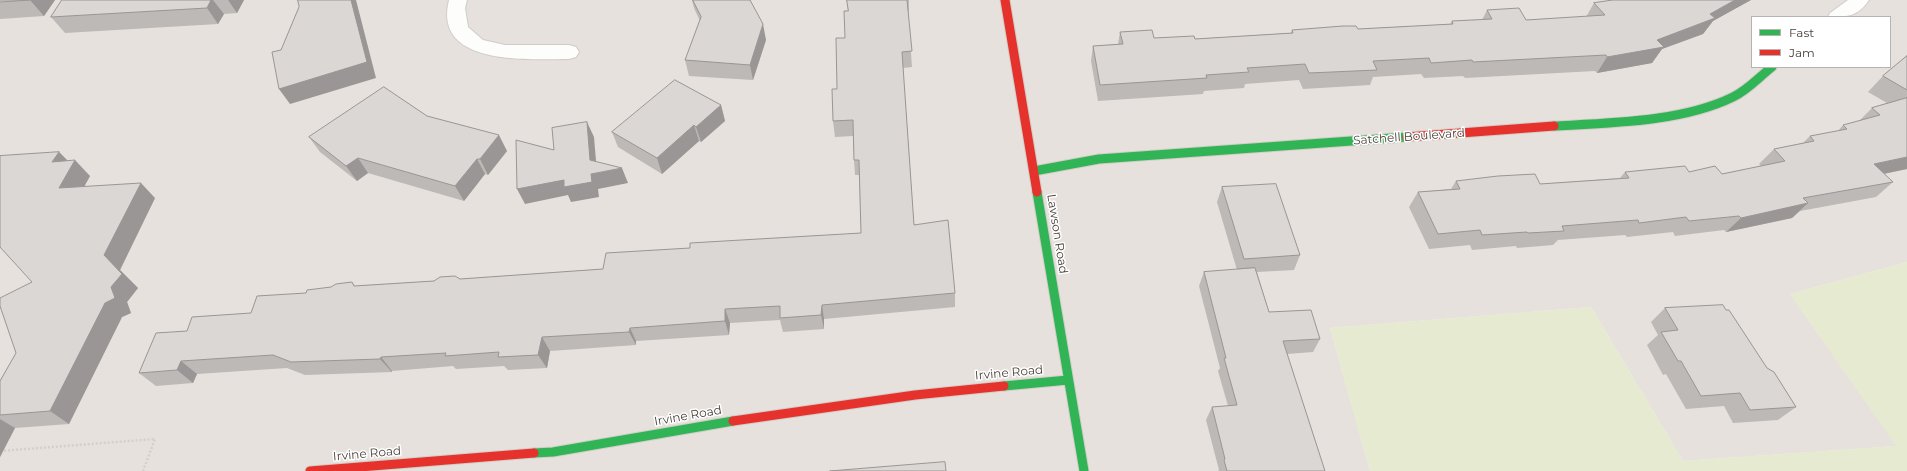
<!DOCTYPE html>
<style>
body{margin:0}
#map{position:relative;width:1907px;height:471px;overflow:hidden;background:#f3f0ee;font-family:Montserrat,sans-serif}
canvas{display:block}
.legend{position:absolute;left:1751px;top:16px;width:140px;height:52px;box-sizing:border-box;background:#fff;border:1px solid #b6b3b0;margin:0;padding:5px 7px;list-style:none;font-size:12px;color:#49403a}
.legend li{display:flex;align-items:center;gap:8px;height:20px}
.legend b{width:20px;border:1px solid #b6b3b0}
</style>
<div id="map">
<canvas width="1907" height="471"></canvas>
<ul class="legend">
<li><b style="height:5px;background:#30b455"></b>Fast</li>
<li><b style="height:5px;background:#e5322d"></b>Jam</li>
</ul>
</div>
<script>
const context = document.querySelector('canvas').getContext('2d');
context.lineJoin = 'round';
function fillPath(path, color) { context.fillStyle = color; context.fill(path, 'evenodd'); }
function trace(path, color, width, dash) { context.strokeStyle = color; context.lineWidth = width; context.lineCap = dash ? 'butt' : 'round'; context.setLineDash(dash || []); context.stroke(path); }
function label(font, color, halo, rows, align = 'center') {
  context.font = font + ' Montserrat,sans-serif'; context.lineWidth = 3; context.setLineDash([]); context.textBaseline = 'middle'; context.strokeStyle = halo; context.fillStyle = color; for (const [text, x, y, turn = 0] of rows) {
    context.save(); context.translate(x, y); context.rotate((+turn || 0) * Math.PI / 180); context.textAlign = isNaN(turn) ? turn : align; if (halo) context.strokeText(text, 0, 0); context.fillText(text, 0, 0); context.restore();
  }
}
fillPath(new Path2D(`
 M0,0H1907V262L1790,294L1897,446L1683,461L1591,307L1330,328L1370,471H0ZM1752,17H1890V67H1752Z`), '#e6e1dc');
fillPath(new Path2D(`
 M1907,262V471H1370L1330,328L1591,307L1683,461L1896,446L1790,294Z`), '#e5ead0');
const street = new Path2D(`
 M449,0H467L465,8L468,27L483,40L505,45H569L576,47L579,52L576,57L569,59C530,59 432,67 449,0Z
 M1848,0H1869C1858,17 1846,17 1828,17L1830,13Z`);
const fast = new Path2D(`
 M1554,126C1611,123 1682,122 1733,97C1748,90 1759,77 1772,67
 M1034,171L1099,159L1407,137
 M1037,192L1084,471
 M1004,386L1068,380
 M534,453L553,452L733,421`);
const jam = new Path2D(`
 M1005,0L1037,192
 M1407,137L1554,126
 M733,421L915,395L1004,386
 M310,471L534,453`);
trace(street, '#cfccca', 2);
trace(fast, '#d3cdc7', 11);
trace(jam, '#d3cdc7', 11);
trace(new Path2D(`
 M0,451L155,439L143,471`), '#d3d0cc', 2.5, [2, 2]);
fillPath(street, '#fdfdfc');
trace(fast, '#30b455', 9);
trace(jam, '#e5322d', 9);
fillPath(new Path2D(`
 M0,0H55L44,16L0,19Z
 M62,0H244L237,13L224,14L218,24L65,33L51,17Z
 M692,0H750L766,40L753,80L689,76L685,60L700,21L694,8Z
 M847,0H909V11H908L912,67L903,68L914,225L955,293V307L824,319V329L783,332L780,320L730,323L729,335L636,341V345L550,351L547,368L508,370L504,366L456,369L453,366L392,371V372L305,375L287,368L197,374L193,383L156,386L139,373L187,331L251,313L306,293L352,282L355,286L434,281L603,269L690,248L861,233L859,175H855L854,160L853,136L835,137L833,121L837,89L845,38L848,11Z
 M1609,0H1751L1713,21L1703,34L1662,49L1652,63L1597,73L1595,71L1465,78L1463,76L1424,78L1421,74L1373,77L1370,85L1303,89L1299,80L1245,84L1244,88L1204,91L1203,94L1098,101L1091,61L1093,46L1118,44L1120,32L1154,38L1195,39L1291,33L1292,30L1358,29L1450,24L1452,21L1482,20L1487,10L1526,20L1586,17L1594,3L1608,1Z
 M1907,56V169L1884,174L1893,182L1876,197L1800,211L1792,218L1726,232L1724,230L1675,236L1673,232L1627,237L1625,235L1558,240L1553,245L1517,248L1516,246L1472,250L1470,245L1429,249L1409,207L1418,192L1451,189L1456,181L1540,184L1620,178L1625,172H1689L1722,174L1761,166L1759,164L1774,149L1803,143L1810,136L1838,131L1843,125L1859,121L1872,108L1887,103L1868,92L1883,76Z
 M721,105L725,121L701,142L699,141L662,174L618,147L612,132Z
 M427,116L507,151L488,175L485,174L464,201L368,173L357,181L320,152L309,137Z
 M59,152L68,161L90,176L84,187L155,198L120,270L138,288L127,302L131,313L122,317L69,424L15,428L0,457V381L16,353L32,282Z
 M1222,187L1300,255L1294,270L1257,272L1269,312L1320,339L1313,352L1287,354L1325,471H1218L1219,470L1206,420L1212,407L1228,406L1218,371L1220,368L1199,286L1204,272L1237,270L1217,202Z
 M1665,308L1767,368L1796,407L1778,420L1733,423L1724,406L1686,409L1666,374L1663,375L1647,345L1658,335L1651,322Z`), '#bcb9b7');
fillPath(new Path2D(`
 M30,0H55L44,16Z
 M211,0H213L224,14L218,24L207,8Z
 M228,0H244L237,13Z
 M351,0H356L376,78L290,104L279,89Z
 M1735,0H1751L1713,21L1703,34L1662,49L1652,63L1597,73L1607,57L1657,40L1710,14Z
 M763,24L766,40L753,80L750,65Z
 M721,105L725,121L701,142L696,127Z
 M587,122L594,137L597,173L622,168L628,183L598,189L599,197L571,202L568,195L525,204L517,189Z
 M694,125L699,141L662,174L657,158Z
 M499,135L507,151L488,175L480,159Z
 M59,152L72,165L75,160L90,176L75,203L59,188L52,162Z
 M1907,157V169L1858,179L1874,164Z
 M358,158L368,173L357,181L346,166Z
 M477,159L485,174L464,201L455,186Z
 M141,183L155,198L120,270L138,288L127,302L131,313L122,317L69,424L50,411L111,287L104,255Z
 M1808,203L1792,218L1726,232L1741,218Z
 M822,305L824,319V329L821,315Z
 M725,309L730,323L729,335L725,321Z
 M630,328L636,341V345L629,332Z
 M542,337L550,351L547,368L538,355Z
 M381,357L392,371V372L380,359Z
 M181,361L197,374L193,383L177,370Z
 M0,419L15,428L0,457Z`), '#999695');
const building = new Path2D(`
 M0,0H30L0,2Z
 M62,0H211L207,8L51,17Z
 M298,0H351L367,62L279,89L272,52L281,50L299,7Z
 M693,0H750L763,24L750,65L685,60L701,17Z
 M847,0H907L912,51L902,52L914,225L948,220L955,293L822,305L821,315L780,318V306L725,309V321L630,328L629,332L542,337L538,355L498,357L499,352L445,356L446,353L381,357L380,359L291,362L273,355L181,361L177,370L139,373L156,333L187,331L192,317L251,313L257,296L306,293L307,290L331,287L336,284L352,282L354,286L434,281L440,277L455,276L460,279L603,269L606,253L690,248V243L861,233L859,160H854L853,120L833,121L832,89H837L836,38H845L844,11H848Z
 M1613,0H1735L1710,14L1715,18L1657,40L1664,47L1607,57L1606,55L1473,62L1472,60L1431,63L1429,58L1373,61L1377,70L1309,73L1305,64L1247,68L1249,72L1206,75L1207,78L1100,85L1093,46L1123,44L1120,32L1152,30L1154,38L1194,36L1195,39L1293,33L1292,30L1343,26H1356L1358,29L1453,24L1452,21L1492,19L1487,10L1519,8L1526,20L1605,15L1594,3Z
 M1907,56V90L1883,76Z
 M675,80L721,105L696,127L694,125L657,158L612,132Z
 M384,87L427,116L499,135L480,159H477L455,186L358,158L346,166L309,137Z
 M1907,98V157L1874,164L1893,182L1803,198L1808,203L1741,218L1739,216L1689,221L1686,217L1639,223L1638,220L1562,226L1564,231L1528,233L1527,232L1482,235L1480,230L1438,234L1418,192L1460,189L1456,181L1498,176L1535,174L1540,184L1629,178L1625,172L1685,166L1689,172L1715,166L1722,174L1785,161L1774,149L1814,141L1810,136L1847,129L1843,125L1880,115L1872,108Z
 M587,122L590,160L622,168L591,174L592,182L564,187V180L517,189L516,140L554,150L552,128Z
 M59,152L52,162L75,160L59,188L141,183L104,255L122,274L111,287L115,298L105,303L50,411L0,415V381L16,353L0,306V298L32,282L0,247V156Z
 M1276,184L1300,255L1244,259L1222,187Z
 M1255,268L1269,312L1311,310L1320,339L1283,341L1325,471H1227L1224,460L1225,459L1212,407L1237,405L1224,358H1226L1204,272Z
 M1723,305L1726,310H1729L1767,368L1774,372L1796,407L1750,410L1740,393L1701,396L1681,361H1678L1661,332L1678,330L1665,308Z
 M945,462L946,471H830Z`);
fillPath(building, '#dbd7d5');
trace(building, '#999695', 1);
label('12px', '#49403a', '#fff', [
 ["Satchell Boulevard",1409,137,-4],
 ["Lawson Road",1057,234,81],
 ["Irvine Road",1009,373,-5],
 ["Irvine Road",688,416,-10],
 ["Irvine Road",367,454,-5]
]);
</script>
